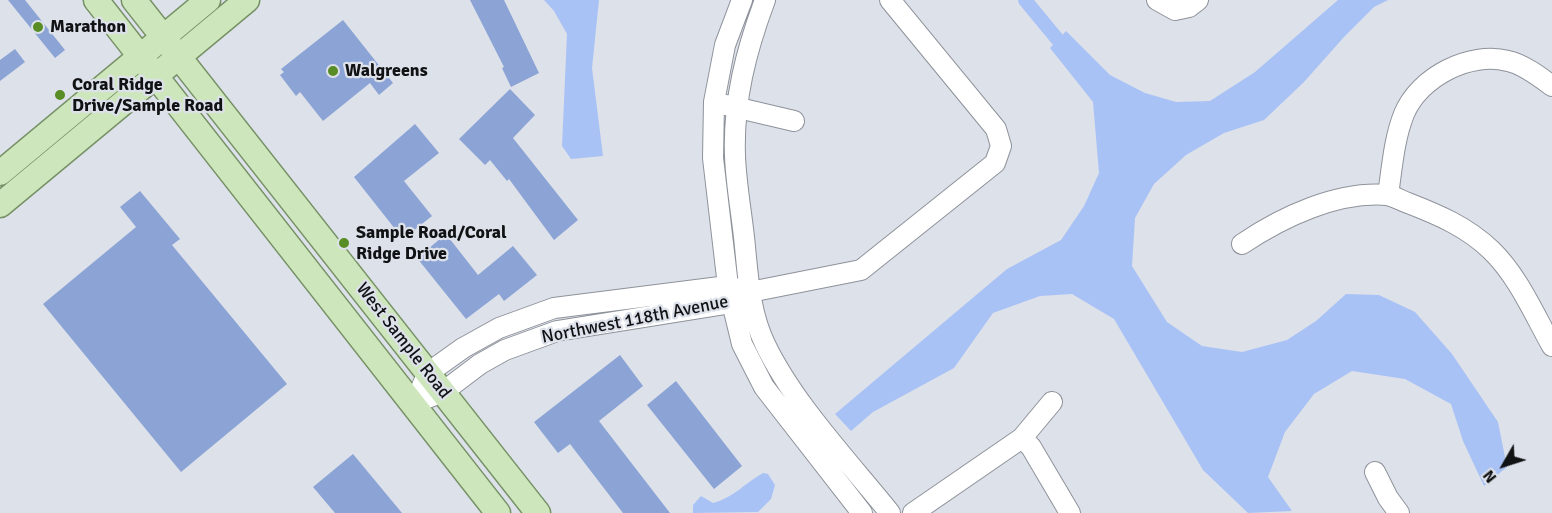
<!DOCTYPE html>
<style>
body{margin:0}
#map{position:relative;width:1552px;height:513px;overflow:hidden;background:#dde1ea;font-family:Signika,sans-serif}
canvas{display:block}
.north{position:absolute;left:1474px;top:435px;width:60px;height:60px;-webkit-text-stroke:4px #dde1ea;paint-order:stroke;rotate:231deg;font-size:16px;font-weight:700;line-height:24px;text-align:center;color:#101214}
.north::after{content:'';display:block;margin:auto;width:21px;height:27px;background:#101214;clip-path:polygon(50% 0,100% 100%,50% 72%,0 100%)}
</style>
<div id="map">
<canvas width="1552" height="513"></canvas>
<div class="north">N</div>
</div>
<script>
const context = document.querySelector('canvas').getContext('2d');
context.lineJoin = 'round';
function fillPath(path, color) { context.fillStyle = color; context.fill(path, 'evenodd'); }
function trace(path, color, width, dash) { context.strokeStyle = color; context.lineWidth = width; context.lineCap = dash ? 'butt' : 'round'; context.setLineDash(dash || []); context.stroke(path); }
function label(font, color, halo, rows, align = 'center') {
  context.font = font + ' Signika,sans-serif'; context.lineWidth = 4.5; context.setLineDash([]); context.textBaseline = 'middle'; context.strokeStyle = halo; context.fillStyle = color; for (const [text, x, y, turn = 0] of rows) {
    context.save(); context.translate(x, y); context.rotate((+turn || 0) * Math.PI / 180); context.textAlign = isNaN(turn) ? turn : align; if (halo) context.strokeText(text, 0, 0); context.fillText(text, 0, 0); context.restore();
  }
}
fillPath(new Path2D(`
 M544,0H599L592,68L603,156L571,159L562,146L567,34L554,11Z
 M1338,0H1388L1374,7L1344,37L1304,82L1264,120L1224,133L1186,155L1154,184L1135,218L1132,266L1167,322L1202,346L1242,352L1287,340L1316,321L1346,294L1379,295L1415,312L1452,354L1498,422L1507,467L1484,486L1463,441L1451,404L1405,379L1352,371L1314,394L1285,432L1268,477L1292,511L1248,513L1203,470L1114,319L1072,294L1040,296L993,313L954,368L873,412L851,431L835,414L1007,269L1061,240L1084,206L1099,173L1093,102L1050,48L1066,31L1110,75L1145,93L1176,102L1210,101L1255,72Z
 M763,473L768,474L775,485L771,499L758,512L693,513V505L701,496L713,503C733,498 745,483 763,473Z`), '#a9c2f5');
trace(new Path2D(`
 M1025,0L1058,40`), '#a9c2f5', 14);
fillPath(new Path2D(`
 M8,0H25L65,50L55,58Z
 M470,0H504L539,73L511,87L502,68L504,67Z
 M343,20L393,83L379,95L370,83L323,121L300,92L296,96L280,75L284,72L281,69Z
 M15,49L25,62L0,81V60Z
 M510,89L535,115L513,138L578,220L554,240L509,179L507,181L490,160L485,165L459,139Z
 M415,124L439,153L404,181L432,216L403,239L354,177Z
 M140,191L180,239L172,245L287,384L181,472L43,304L136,227L120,207Z
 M446,234L478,275L513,246L537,275L504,301L499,294L466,319L417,258Z
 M620,355L643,386L599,421L670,513H623L570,444L558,453L534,422Z
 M676,381L742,466L714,489L647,405Z
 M353,454L402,513H335L313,487Z`), '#8ba4d5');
const minor = new Path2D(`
 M742,0L725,45L714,102L713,158L728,286L742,344L764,387L862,513
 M765,0C746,51 733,101 735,156C736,183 741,210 744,237C748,274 749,311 765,344C793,403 849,462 890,513
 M1157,0L1175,10L1189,7L1198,0
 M726,105L794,121
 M1388,195C1392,168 1394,139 1404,114C1419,77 1470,51 1508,61C1523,64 1540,77 1552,86
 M1242,244C1282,217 1337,191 1387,195C1394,196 1402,201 1408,203C1439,215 1467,227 1491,250C1518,276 1534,314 1552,346
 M422,386L428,373L463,348L499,328L554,308L728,286L738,289
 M412,404L443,392L480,364L505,350L557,331L732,303L750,292L861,270L995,163L1001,146L996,129L890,0
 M1022,438L1031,447L1070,513
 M1375,472L1388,498L1399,513
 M913,513L1022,438L1052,402`);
const major = new Path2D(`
 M96,0L498,513
 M134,0L538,513
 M0,173L208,0
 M0,205L247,0`);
trace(minor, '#8e929a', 22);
trace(major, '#769165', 27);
trace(minor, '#fff', 20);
trace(major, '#cee6bc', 24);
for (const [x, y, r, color] of [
 [38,27,6,"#588c25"],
 [333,71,6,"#588c25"],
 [60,95,6,"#588c25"],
 [344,243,6,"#588c25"]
]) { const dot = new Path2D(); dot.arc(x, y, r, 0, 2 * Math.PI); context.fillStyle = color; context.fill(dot); trace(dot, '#dde1ea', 2); }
label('bold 18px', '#101214', '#dde1ea', [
 ["Marathon",50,27],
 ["Walgreens",345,71],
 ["Coral Ridge",72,85],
 ["Drive/Sample Road",72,106],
 ["Sample Road/Coral",356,233],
 ["Ridge Drive",356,254]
], 'left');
label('18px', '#101214', '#dde1ea', [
 ["Northwest 118th Avenue",635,320,-11],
 ["West Sample Road",403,341,52]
]);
</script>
